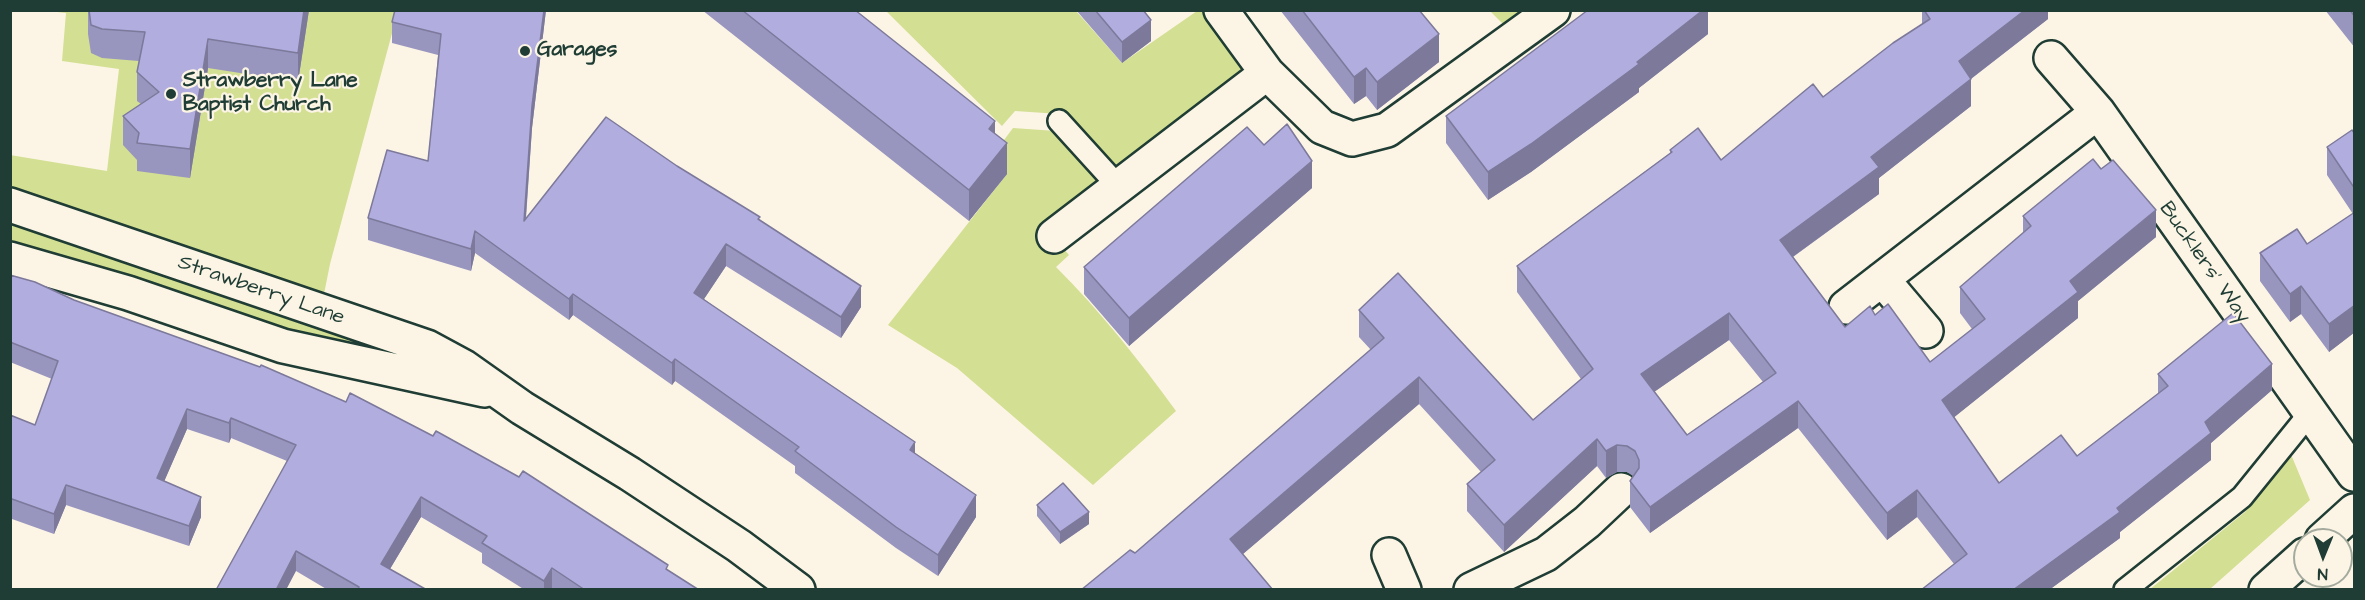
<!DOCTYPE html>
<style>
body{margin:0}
#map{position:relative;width:2365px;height:600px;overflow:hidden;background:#fcf5e5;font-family:"Architects Daughter",sans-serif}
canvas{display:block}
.frame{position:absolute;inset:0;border:12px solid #1f3d34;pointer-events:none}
.north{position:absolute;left:2293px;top:528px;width:60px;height:60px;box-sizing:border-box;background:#fcf5e5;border:2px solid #a4ab9e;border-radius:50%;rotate:181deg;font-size:16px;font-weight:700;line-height:24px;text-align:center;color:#1f3d34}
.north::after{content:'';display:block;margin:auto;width:21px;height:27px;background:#1f3d34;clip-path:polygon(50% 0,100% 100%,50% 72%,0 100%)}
</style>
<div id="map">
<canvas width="2365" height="600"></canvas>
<div class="frame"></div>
<div class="north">N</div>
</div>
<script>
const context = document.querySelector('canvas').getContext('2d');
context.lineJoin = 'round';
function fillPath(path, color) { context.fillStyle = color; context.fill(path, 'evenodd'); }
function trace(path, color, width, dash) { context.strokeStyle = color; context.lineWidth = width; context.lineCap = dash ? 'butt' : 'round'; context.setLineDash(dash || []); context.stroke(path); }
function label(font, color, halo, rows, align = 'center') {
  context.font = font + ' "Architects Daughter",sans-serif'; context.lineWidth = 4.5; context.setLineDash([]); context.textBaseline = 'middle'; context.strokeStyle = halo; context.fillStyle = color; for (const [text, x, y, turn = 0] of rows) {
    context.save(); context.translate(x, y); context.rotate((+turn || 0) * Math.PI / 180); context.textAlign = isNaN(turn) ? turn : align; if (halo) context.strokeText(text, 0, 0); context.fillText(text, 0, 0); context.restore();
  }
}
fillPath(new Path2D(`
 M48,11H398L330,264L323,299L11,197L10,155L107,171L119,69L62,61L66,13Z
 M886,11H1076L1122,63L1197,11H1214L1259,72L1118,177L1060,114L1015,111L1002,126Z
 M1490,11H1540L1510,31Z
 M1013,128L1056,131L1106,185L1049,232L1069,255L1056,267C1101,312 1139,360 1176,411L1093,485L957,368L888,325L1006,175L995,152Z
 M10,211L485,387L11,255Z
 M2290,452L2310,500L2210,589L2149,590L2245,512Z`), '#d3df92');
const service = new Path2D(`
 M1059,121L1118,186
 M2125,590L2242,497L2310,413`);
const minor = new Path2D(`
 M1221,10L1267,73L1322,127L1352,139L1387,130L1553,10
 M2051,58L2098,112L2354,474
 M10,205L427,347L464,367L522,408L630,474L739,546L798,590
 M1054,236L1267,73
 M10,259L128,293L283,346L484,390
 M1882,279L1926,331
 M1846,307L2098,112
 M1389,555L1404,590
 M1471,590L1546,554L1587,522L1621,490`);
const secondary = new Path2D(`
 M2322,540L2354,511
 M2266,590L2305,555`);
trace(service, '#1f3d34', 26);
trace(minor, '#1f3d34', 38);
trace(secondary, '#1f3d34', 38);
trace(service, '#fcf5e5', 21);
trace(minor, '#fcf5e5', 33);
trace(secondary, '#fcf5e5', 33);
fillPath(new Path2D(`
 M88,10H309L298,82L208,68L190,178L137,171V160L123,145V116L141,104L137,101V72L139,61L102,58L91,53L88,34Z
 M546,10L532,128L526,219L677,166L760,220L861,307L841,338L726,266L704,299L915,454L976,517L938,576L896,548L795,473V466L675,381L672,385L573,315L569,320L475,253L471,271L368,240V218L428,161L438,55L392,43V22Z
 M702,10H855L995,134L1007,174L969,221Z
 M1076,10H1143L1151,41L1122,63Z
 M1280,10H1419L1439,62L1377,110L1366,96L1354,104Z
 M1708,10V34L1639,88V92L1531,172L1488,200L1446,143V116Z
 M1922,10H2048V19L1971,79V106L1879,178V194L1793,257L1845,327L1875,315L1930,362L1972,329L1960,313V287L2023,233V216L2156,237L2078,301V318L1954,417L1999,483L2077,456L2158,394V374L2272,390L2211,443V460L2120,532V538L2049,590H1921L1954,564L1917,517L1887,540L1798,428L1650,533L1630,507V481L1633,476L1627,472H1617L1606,478L1597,466L1504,552L1467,511V484L1481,472L1419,404L1243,554L1135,553L1371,350L1359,337V310L1533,420L1581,379L1517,292V266L1670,153V150L1721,160L1823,97L1922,24ZM1729,340L1763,382L1687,435L1654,392Z
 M2325,10H2355V48Z
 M2355,134V332L2329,352L2301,314L2290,322L2260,281V253L2307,244L2353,214L2327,175V147Z
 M1264,145L1312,188L1129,346L1084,294V267Z
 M10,275L668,570L699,590H554L552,588V590H525L482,563V553L421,517L390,569L427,590H328L296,571L287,461L231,438L229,443L187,429L164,481L201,517L189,546L66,505L54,534L12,519L10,522V415L35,425L52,379L10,362Z
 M1037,505L1089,524L1060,544L1037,516Z`), '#9895bf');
fillPath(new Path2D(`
 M304,10H309L298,82V53Z
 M544,10H546L532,128L524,243V221L532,106Z
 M1703,10H1708V34L1639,88V92L1531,172L1488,200V172L1637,62Z
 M2025,10H2048V19L1959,88V61Z
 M1151,20V41L1122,63V42Z
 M1439,34V62L1377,110V82Z
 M208,39V68L190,178V149Z
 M1366,68V96L1354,104V77Z
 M1971,79V106L1879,178V194L1780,266V240L1871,157Z
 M995,121V152L989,129Z
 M1007,143V174L969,221V190Z
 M1312,161V188L1129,346V318Z
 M2156,210V237L2078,301V318L1942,427V400L2070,281Z
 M475,231V253L471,271V249Z
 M726,244V266L694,314V293Z
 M861,286V307L841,338V317Z
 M2301,286V314L2290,322V294Z
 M573,294V315L569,320V299Z
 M2355,305V332L2329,352V324Z
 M1729,313V340L1641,401V374Z
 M675,359V381L672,385V363Z
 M2272,364V390L2211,443V460L2120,532V538L2049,590H2013L2117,508L2205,422Z
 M1419,377V404L1230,565V539Z
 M1798,401V428L1650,533V507Z
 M187,409V429L157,498V478Z
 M231,418V438L229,443V423Z
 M1597,439V466L1504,552V525Z
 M915,442V464L910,450Z
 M1617,445V472L1606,478V451Z
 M66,485V505L54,534V514Z
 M1917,490V517L1887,540V513Z
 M976,495V517L938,576V555Z
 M201,497V517L189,546V526Z
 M421,497V517L381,584V564Z
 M12,499V519L10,522V502Z
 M1089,512V524L1060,544V532Z
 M296,551V571L286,590H276Z
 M552,568V590H544V581Z`), '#7c799b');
const building = new Path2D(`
 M89,10H304L298,53L208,39L190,149L137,143L139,133L123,116L159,92L137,72L145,32L102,29L91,25Z
 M395,10H544L532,106L524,221L606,117L677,166L760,217L758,219L861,286L841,317L726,244L694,293L915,442L910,450L976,495L938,555L896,527L795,451L799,447L675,359L672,363L573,294L569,299L475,231L471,249L368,218L387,150L428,161L441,34L392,22Z
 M742,10H855L995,121L989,129L1007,143L969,190Z
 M1095,10H1143L1151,20L1122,42Z
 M1302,10H1419L1439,34L1377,82L1366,68L1354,77Z
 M1588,10H1703L1637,62L1639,64L1531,144L1488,172L1446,116Z
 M1924,10H2025L1959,61L1971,79L1871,157L1879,167L1780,240L1845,327L1870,306L1875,315L1888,304L1930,362L1985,319L1960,287L2031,226L2023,216L2093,159L2101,169L2113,160L2156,210L2070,281L2078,292L1942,400L1999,483L2061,435L2077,456L2168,386L2158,374L2233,313L2272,364L2205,422L2211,433L2117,508L2120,512L2013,590H1921L1967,554L1917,490L1887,513L1798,401L1650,507L1630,481L1639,468V460L1635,451L1627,446L1617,445L1606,451L1597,439L1504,525L1467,484L1495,460L1419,377L1230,539L1273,590H1081L1130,550L1135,553L1384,338L1359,310L1398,273L1533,420L1593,369L1517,266L1672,152L1670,150L1698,128L1721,160L1813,84L1823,97L1893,43L1930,19ZM1729,313L1776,373L1687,435L1641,374Z
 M2350,10H2355V17Z
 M1287,124L1312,161L1129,318L1084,267L1247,127L1264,145Z
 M2352,130L2355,134V189L2327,147Z
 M2355,212V305L2329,324L2301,286L2290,294L2260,253L2297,229L2307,244Z
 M10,275L35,282L74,300L260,367L261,365L346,402L350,393L433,436L436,431L519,477L523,471L668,565L666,569L699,590H585L552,568L544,581L482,543L487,536L421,497L381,564L427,590H358L359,587L296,551L276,590H216L296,445L231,418L229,423L187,409L157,478L201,497L189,526L66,485L54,514L12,499L10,502V415L35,425L58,361L10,342Z
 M1063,483L1089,512L1060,532L1037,505Z`);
fillPath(building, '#b1adde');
trace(building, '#7c799b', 1.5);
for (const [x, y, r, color] of [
 [525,51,6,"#1f3d34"],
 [171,94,6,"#1f3d34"]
]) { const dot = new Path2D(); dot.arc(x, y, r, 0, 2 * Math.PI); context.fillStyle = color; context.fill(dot); trace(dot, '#fcf5e5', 2); }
label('bold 21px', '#1f3d34', '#fcf5e5', [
 ["Garages",537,51],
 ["Strawberry Lane",183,82],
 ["Baptist Church",183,106]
], 'left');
label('21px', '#1f3d34', '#fcf5e5', [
 ["Bucklers' Way",2204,263,55],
 ["Strawberry Lane",261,291,19]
]);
</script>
